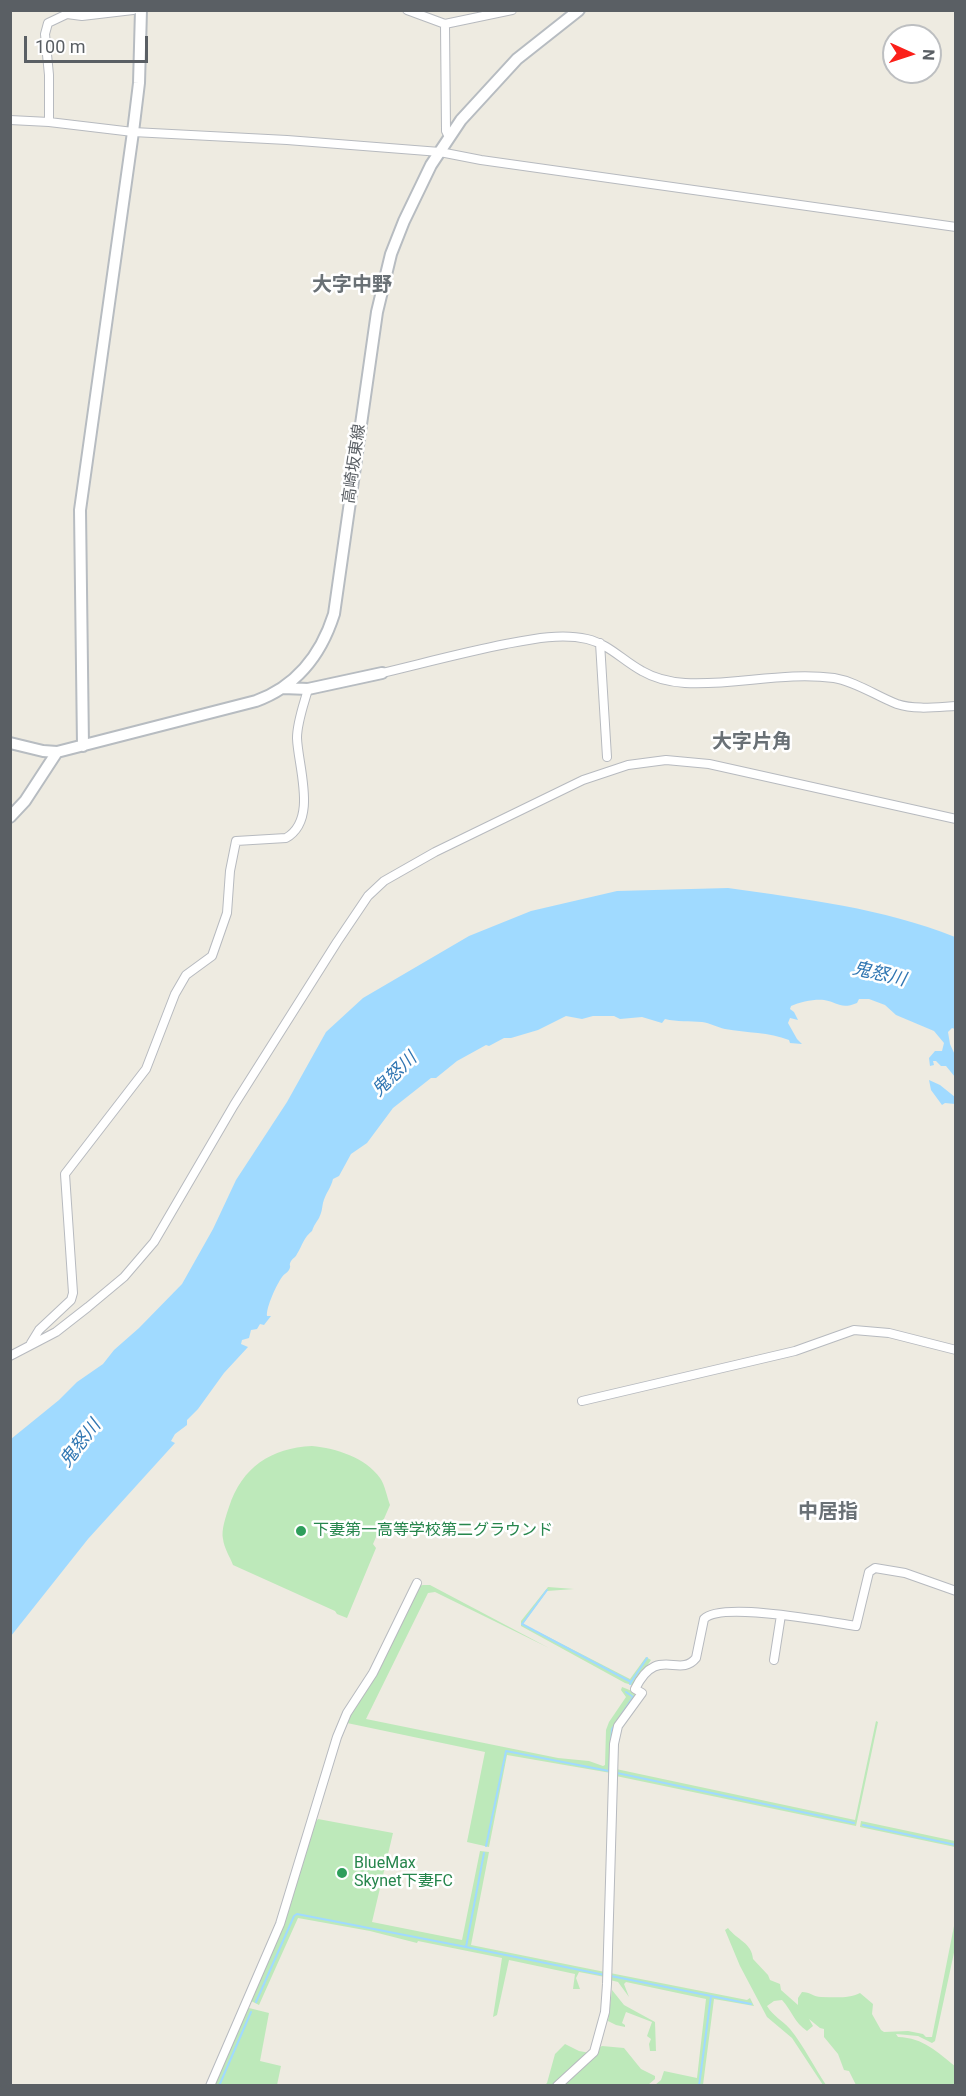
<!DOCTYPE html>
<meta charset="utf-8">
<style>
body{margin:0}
#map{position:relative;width:966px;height:2096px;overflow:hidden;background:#eeebe1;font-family:Roboto,sans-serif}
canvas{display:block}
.frame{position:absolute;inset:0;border:12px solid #5a5f64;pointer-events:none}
.north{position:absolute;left:882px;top:24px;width:60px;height:60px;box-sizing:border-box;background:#fff;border:2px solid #bdbfc1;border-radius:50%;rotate:93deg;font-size:16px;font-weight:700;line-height:24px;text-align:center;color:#5a5f64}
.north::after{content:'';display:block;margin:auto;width:21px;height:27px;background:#fb201a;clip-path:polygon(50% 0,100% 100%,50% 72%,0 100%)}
.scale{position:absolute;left:24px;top:36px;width:124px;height:27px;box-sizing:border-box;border:3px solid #5a5f64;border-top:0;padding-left:8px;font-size:18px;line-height:21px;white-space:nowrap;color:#5a5f64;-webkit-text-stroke:4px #fff;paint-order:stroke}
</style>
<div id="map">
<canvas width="966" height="2096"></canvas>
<div class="frame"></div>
<div class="north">N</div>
<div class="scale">100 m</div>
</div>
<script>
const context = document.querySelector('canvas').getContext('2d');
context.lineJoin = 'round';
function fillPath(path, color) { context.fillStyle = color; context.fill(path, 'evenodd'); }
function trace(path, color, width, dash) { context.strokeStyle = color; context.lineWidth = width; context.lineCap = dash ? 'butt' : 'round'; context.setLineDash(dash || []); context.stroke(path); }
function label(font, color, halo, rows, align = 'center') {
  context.font = font + ' Roboto,"Noto Sans JP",sans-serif'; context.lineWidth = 5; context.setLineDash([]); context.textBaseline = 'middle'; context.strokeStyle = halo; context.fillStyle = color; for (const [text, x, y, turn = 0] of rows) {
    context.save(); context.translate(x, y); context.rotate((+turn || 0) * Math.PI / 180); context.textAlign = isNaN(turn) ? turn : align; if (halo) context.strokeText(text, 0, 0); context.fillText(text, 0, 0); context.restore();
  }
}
fillPath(new Path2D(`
 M312,1446C336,1448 366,1458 380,1478C385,1485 387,1497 390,1505L373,1544L376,1548L347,1618L337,1614L335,1611L233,1565C230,1557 224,1548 223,1539C221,1530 226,1516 229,1507C242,1467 271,1448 312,1446Z
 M423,1585H430L549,1648L435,1592L428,1593L366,1719L558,1758L589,1761L603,1766L605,1765L606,1730L609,1722L626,1697L621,1690L622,1687L632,1691L636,1696L622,1717L611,1773L507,1755L489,1847L467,1842L485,1752L347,1723V1718L374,1678L420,1586Z
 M548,1587L574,1589L547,1591L523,1624L630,1679L646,1657L651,1660L635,1684L632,1685L625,1683L521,1626V1621Z
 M876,1721L878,1722L856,1826L616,1776V1769L855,1820Z
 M318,1819L393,1833L372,1922L462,1940L480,1851L489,1852L471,1945L605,1972V1977L579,1972L576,1978L580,1989H573L575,1974L509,1960L497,2015L493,2017L502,1958L418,1941L417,1943L370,1931L298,1918L259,2005L251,2001L289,1910L314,1824Z
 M861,1821L955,1841V1847L860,1827Z
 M955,1921V1948L935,2041L932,2043L918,2036L896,2034L898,2037C924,2038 937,2052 955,2066V2086L856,2085L849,2071L844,2070L838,2054L824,2037V2029L820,2028L809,2019L813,2026L807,2031C794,2022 792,2011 782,2000L774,2001L767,2006C773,2016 782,2020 790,2029C804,2046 814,2067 826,2085H823L792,2038L767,2017L740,1966L725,1930L728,1928C737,1940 752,1943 753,1959L768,1975L770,1980L780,1984L781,1990L798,2005V1998L802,1992C810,1992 814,1997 821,1997C834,1997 848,1999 860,1993L873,2004L872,2014L881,2030L884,2032L908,2031L923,2034L926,2037H932Z
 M610,1973L747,2000L750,1998L754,2006L714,1999L703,2085H655L661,2080L664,2071L697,2078L706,1999L626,1982L624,1984L629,1997L618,1982L610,1980Z
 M612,1990L624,2005L655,2022L656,2051H650L649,2044L651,2039L647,2036L652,2022L626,2012L622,2023L625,2025V2027L616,2025L608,2021Z
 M249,2008L269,2013L260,2061L281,2066L277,2085L213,2086L244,2014Z
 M565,2044L579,2051L590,2053L602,2046L624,2048L641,2069L655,2076V2079L648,2085L544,2086L547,2083L555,2054Z`), '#bde9ba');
fillPath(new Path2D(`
 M728,888C804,899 883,908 955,937V1029L952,1028L948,1032L950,1044L955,1055V1077L946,1066H941L936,1061H933L934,1065L930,1066L929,1058L935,1051H942L944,1043L934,1031L896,1015L885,1005L869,999H859L857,1003C840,1010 838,1002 824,1000C814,999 800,1002 791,1006L790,1009L794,1012L798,1020L790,1018L788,1023L797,1039L802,1044L790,1043L789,1040C769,1032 747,1033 725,1029C717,1027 710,1023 702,1022C690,1021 677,1022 665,1019L662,1023L642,1017L620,1019L614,1016H593L582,1019L566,1016L538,1030L511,1038H504L489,1046L486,1045L457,1061L436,1078H431L393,1108L367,1143L351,1154L339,1176L333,1179C331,1188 325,1194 323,1203C322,1208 322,1212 319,1218C316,1223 314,1225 312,1231C304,1237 302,1246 297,1254C296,1257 293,1258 291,1261C288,1267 292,1264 289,1270C287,1273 284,1274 282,1277C277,1284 266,1307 267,1316H271L264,1325L260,1324L257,1329L251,1330L249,1338L242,1340L241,1344L248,1347L224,1373L198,1409L187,1420V1425L175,1434L171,1441L175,1443L88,1539L11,1636V1439L59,1400L77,1382L103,1364L114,1350L139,1328L182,1284L213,1229L236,1180L287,1102L326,1032L363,998L469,936L531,911L617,891Z
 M929,1080L940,1085L955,1097V1104L945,1103L942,1105L931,1090Z`), '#a0daff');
trace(new Path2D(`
 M547,1590L522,1624L631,1682L630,1684
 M631,1682L647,1658
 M617,1773L854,1823
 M863,1825L956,1845
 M486,1846L506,1751L609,1771L612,1729L633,1697L626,1692
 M466,1947L605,1975
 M611,1976L711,1996L699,2086
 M711,1996L751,2004
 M256,2002L294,1916L297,1914L466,1947L484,1853
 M219,2086L251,2012`), '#a0daff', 2);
const street = new Path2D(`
 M407,10L445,24L512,10
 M445,24L446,131L449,137
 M10,120L49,122L133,132L287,140L440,152L481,160L956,227
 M49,122V75L45,34L48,23L67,14L82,16L133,10
 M600,643L607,757
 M382,673C424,663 465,652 506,644C532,639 561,633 587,639C609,644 623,661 642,671C654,678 671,682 685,683C735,686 784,671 834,678C857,682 876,696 897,704C915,710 937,707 956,706
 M31,1343L39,1330L71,1300L73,1293L65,1174L146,1069L175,994L186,975L212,956L227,913L230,871L236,841L286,838C318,820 298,767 297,738C297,722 304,704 308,689
 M10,1356L56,1332L88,1307L124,1277L154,1242L234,1105L337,942L368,896L384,881L435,852L583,780L628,765L666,760L709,764L956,819
 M582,1401L795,1351L854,1330L889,1333L956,1350
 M774,1660L781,1615
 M210,2086L280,1924L337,1737L347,1713L373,1673L417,1583
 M557,2086L594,2052L605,2012L607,1984L614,1744L618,1726L642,1693L635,1689C657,1644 679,1679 696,1658L704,1619C721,1601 830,1622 856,1626L869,1572L875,1568L905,1573L956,1591`);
const secondary = new Path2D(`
 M283,688L308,689L382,673
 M10,743L43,751L57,752L256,701C297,686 321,655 334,614L377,312L391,254L404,221L431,165L461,120L517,59L579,10
 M83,746L80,510L133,132L139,83L141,10
 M10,817L25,801L57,752`);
trace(street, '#b7babf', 10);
trace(secondary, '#b7bcc1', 14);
trace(street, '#fff', 8);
trace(secondary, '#fff', 10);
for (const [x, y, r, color] of [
 [301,1531,6,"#2e9e5b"],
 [342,1873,6,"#2e9e5b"]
]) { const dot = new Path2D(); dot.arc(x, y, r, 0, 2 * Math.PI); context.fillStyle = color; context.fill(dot); trace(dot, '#fff', 2); }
label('16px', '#5a5f64', '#fff', [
 ["高崎坂東線",355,464,-82]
]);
label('16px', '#27864d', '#fff', [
 ["下妻第一高等学校第二グラウンド",313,1531],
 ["BlueMax",354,1864],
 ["Skynet下妻FC",354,1882]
], 'left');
label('italic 18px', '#3076b2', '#fff', [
 ["鬼怒川",879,975,13],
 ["鬼怒川",395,1075,-44],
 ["鬼怒川",81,1444,-52]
]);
label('bold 20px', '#6a7176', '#fff', [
 ["大字中野",352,286],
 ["大字片角",752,743],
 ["中居指",828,1513]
]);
</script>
